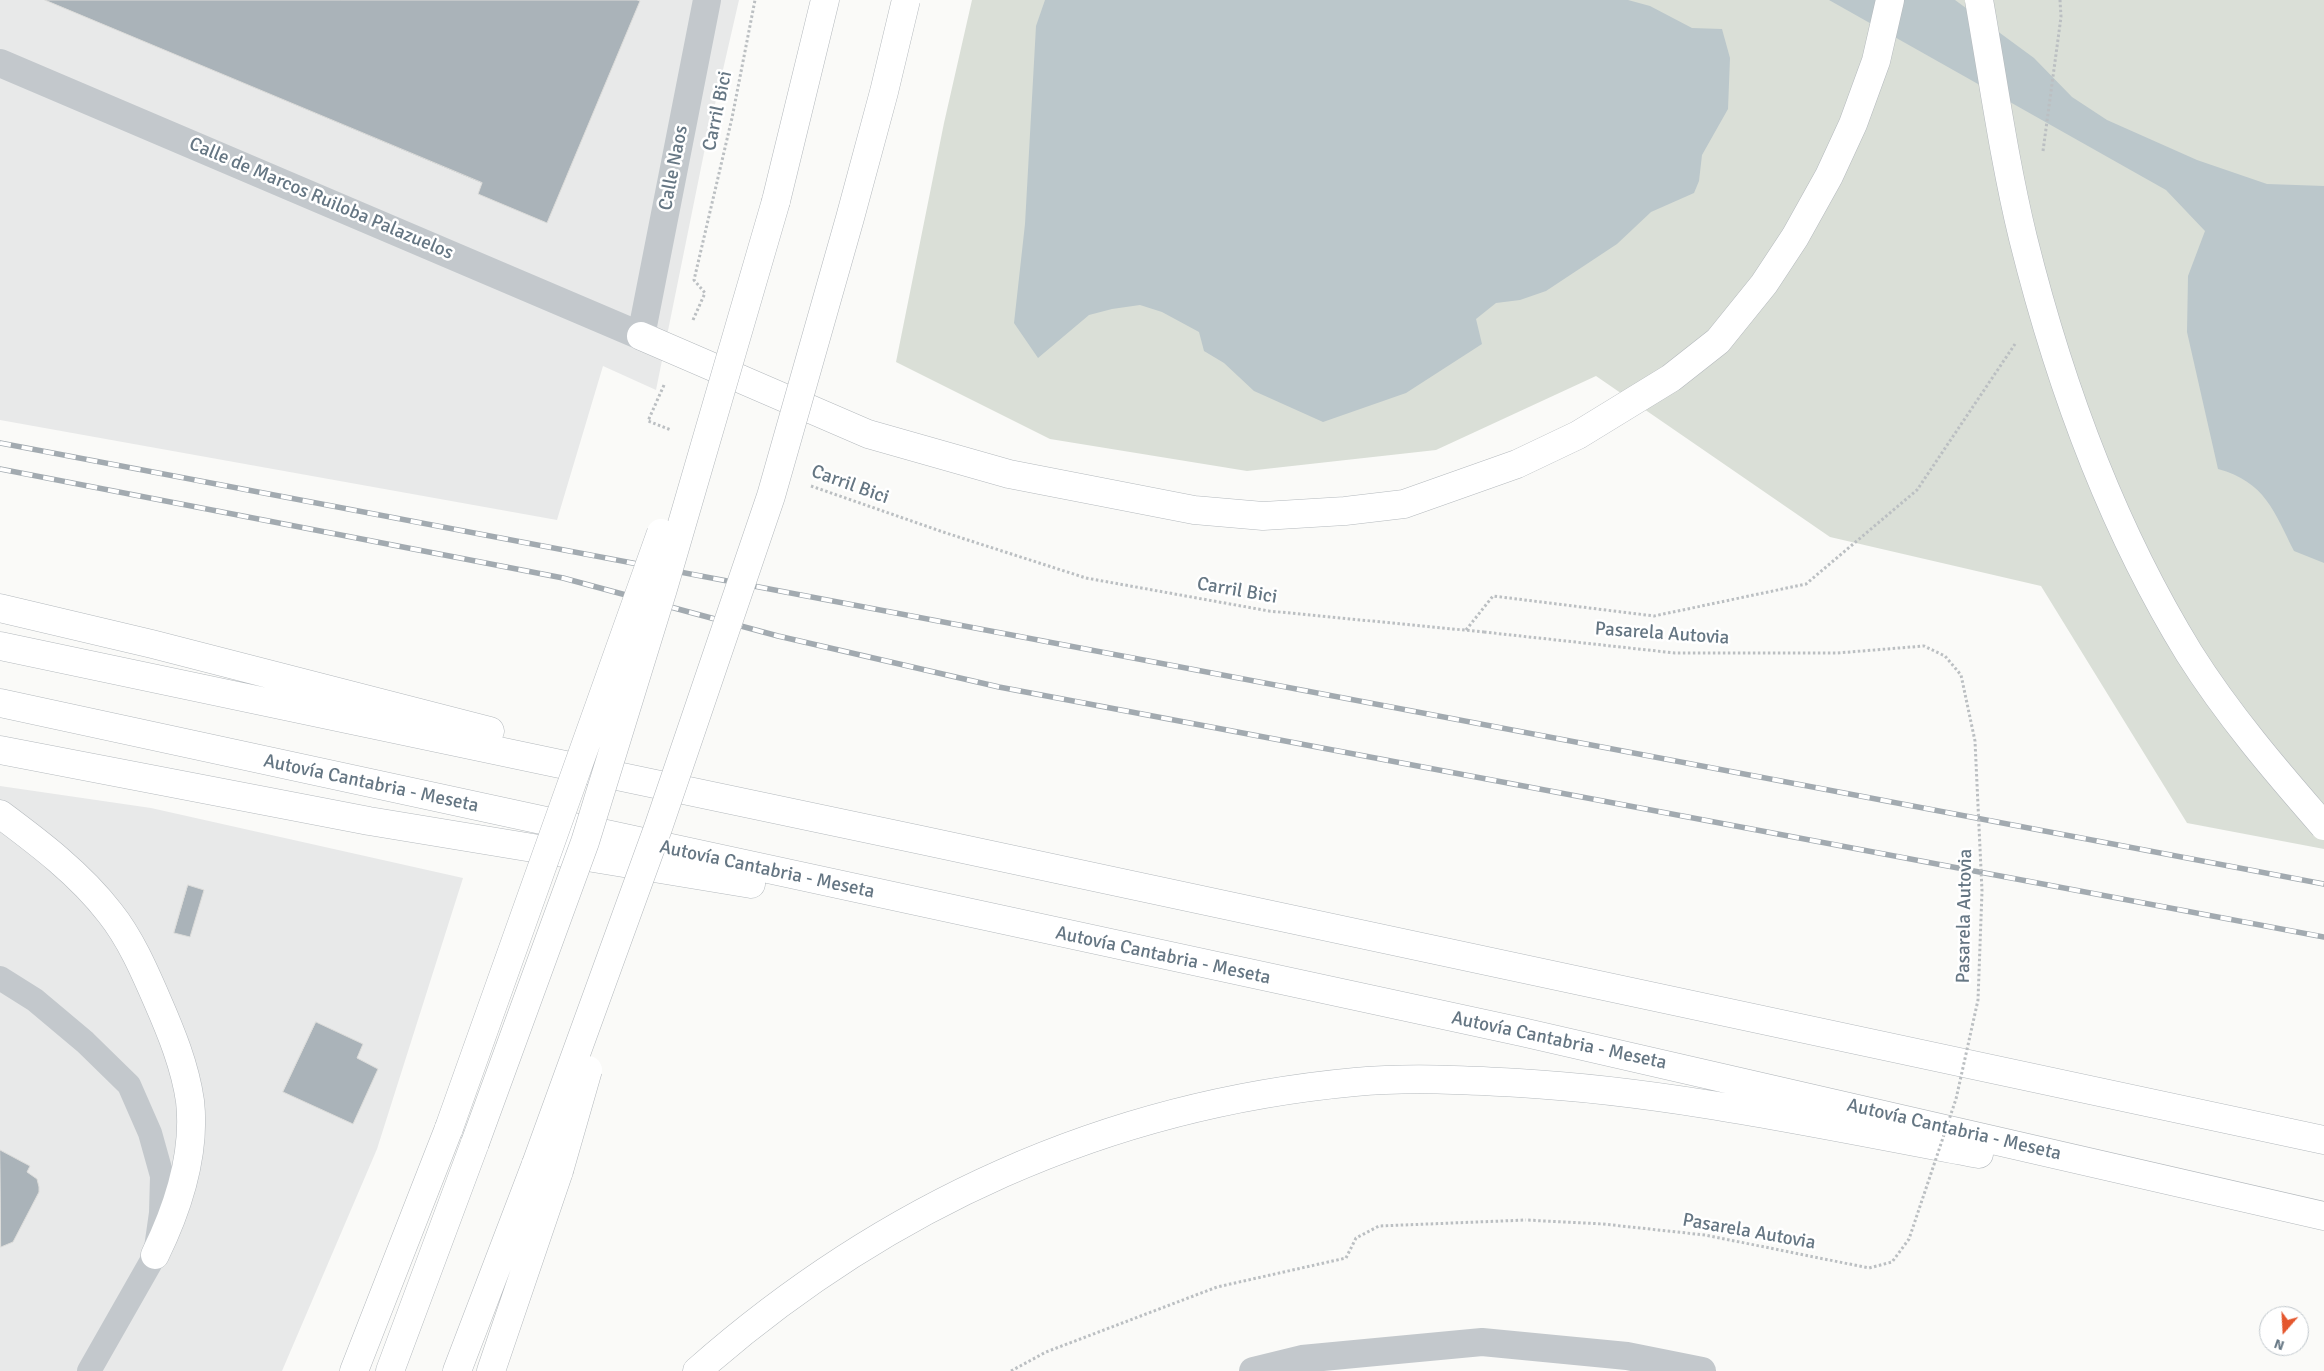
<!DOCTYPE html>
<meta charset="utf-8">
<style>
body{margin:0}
#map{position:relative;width:2324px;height:1371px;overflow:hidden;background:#fafaf8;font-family:Signika,sans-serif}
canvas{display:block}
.north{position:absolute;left:2259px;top:1306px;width:50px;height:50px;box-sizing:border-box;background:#fff;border:1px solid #c1c8cd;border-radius:50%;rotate:199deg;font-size:14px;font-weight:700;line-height:20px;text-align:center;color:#657683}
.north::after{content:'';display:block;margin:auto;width:18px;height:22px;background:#e4572e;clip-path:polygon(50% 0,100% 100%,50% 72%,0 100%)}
</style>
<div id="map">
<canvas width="2324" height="1371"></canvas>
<div class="north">N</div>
</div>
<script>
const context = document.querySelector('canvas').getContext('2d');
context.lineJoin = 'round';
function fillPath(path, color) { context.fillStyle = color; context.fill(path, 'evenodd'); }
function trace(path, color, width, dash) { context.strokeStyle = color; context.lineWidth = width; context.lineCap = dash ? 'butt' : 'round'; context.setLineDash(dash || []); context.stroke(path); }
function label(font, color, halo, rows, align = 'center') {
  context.font = font + ' Signika,sans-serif'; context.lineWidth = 5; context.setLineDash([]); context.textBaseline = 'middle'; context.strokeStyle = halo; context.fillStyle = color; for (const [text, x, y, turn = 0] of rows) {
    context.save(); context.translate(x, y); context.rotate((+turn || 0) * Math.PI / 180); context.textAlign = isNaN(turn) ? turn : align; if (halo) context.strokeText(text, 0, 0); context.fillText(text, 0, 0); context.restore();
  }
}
fillPath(new Path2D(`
 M0,0H739L705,148L656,390L603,366L557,520L0,420Z
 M0,786L151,808L463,878L377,1149L282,1371H0Z`), '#e8e9e9');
fillPath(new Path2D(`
 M972,0H2324V849L2187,823L2041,586L1830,537L1596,376L1436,450L1247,471L1050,439L896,362L944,123Z`), '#dadfd7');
fillPath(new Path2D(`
 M1045,0H1628L1650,6L1692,28L1722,29L1730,58L1728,109L1702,155L1699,181L1694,193L1651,212L1617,244L1546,291L1520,300L1496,303L1476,319L1482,344L1406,393L1323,422L1254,391L1224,363L1204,351L1199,332L1162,312L1140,305L1112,309L1089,315L1038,358L1014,323L1025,224L1036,26Z
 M1829,0H1955L2034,58L2072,97L2107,120L2197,160L2267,184L2324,186V563L2294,551C2274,511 2265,482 2218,469L2187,332L2188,276L2205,231L2166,190Z`), '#bbc7cb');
const building = new Path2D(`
 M45,0H637L640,1L547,223L478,194L482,183Z
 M188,885L204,890L190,937L174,933Z
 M316,1022L363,1044L357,1058L378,1069L353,1124L283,1092Z
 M0,1150L30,1166L27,1172L37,1179L39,1187V1192L13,1242L1,1247Z`);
fillPath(building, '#aab3b9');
trace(building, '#dcdcda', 1);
const motorway = new Path2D(`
 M776,201L825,0
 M641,336L868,434L1009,474L1194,510L1263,516L1345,511L1404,504L1517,464L1578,435L1671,378L1718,341L1764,284L1795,237L1829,176L1853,124L1876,61L1890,0
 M0,608L152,644L490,731
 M0,646L921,840L2324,1140
 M0,703L1522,1032L2324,1216
 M0,750L369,821L751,884
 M0,814C39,843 80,874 110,913C130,938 144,970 157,1000C171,1032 185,1066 190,1101C196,1154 178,1208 155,1255
 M354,1371L449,1128
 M390,1371L475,1143
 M457,1371L536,1164
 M491,1371L559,1171
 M697,1371C884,1206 1106,1105 1355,1082C1409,1077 1466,1080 1519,1083C1674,1092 1827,1126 1979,1154`);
trace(motorway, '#b4b9bd', 29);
trace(new Path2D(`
 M2043,151L2061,17L2060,0
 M693,320L705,293L694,280L732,118L755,0
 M664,385L648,421L671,430
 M811,486L946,533L1086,578L1269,611L1484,632
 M1466,630L1493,596L1654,616L1806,584L1917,490L2015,344
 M1011,1371L1046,1352L1217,1287L1346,1258L1356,1238L1379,1226L1526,1220`), '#bbbfc2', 3, [2.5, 2.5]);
trace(new Path2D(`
 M0,978L35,1000L85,1042L129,1085L150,1133L162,1176L161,1213L155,1255L89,1371`), '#c3c8cc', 24);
trace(new Path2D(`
 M0,63L641,336L707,0
 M1253,1371L1302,1359L1482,1342L1627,1356L1702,1371`), '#c3c8cc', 28);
trace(motorway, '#fff', 28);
const rail = new Path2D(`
 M0,443L2324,884
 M0,469L563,578L778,636L999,687L2324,937`);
trace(rail, '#a2aab0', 5.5);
trace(rail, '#fff', 4, [11]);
const motorwayBridge = new Path2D(`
 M1979,0C1993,79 2004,160 2023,238C2059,383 2111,526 2189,653C2228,715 2276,771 2324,826
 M449,1128L661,533
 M475,1143L585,842L663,589L776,201
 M536,1164L658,828L771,496L850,218L884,92L906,0
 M559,1171L588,1070`);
trace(motorwayBridge, '#b4b9bd', 29, []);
trace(new Path2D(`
 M1484,632L1675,653H1837L1924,646L1945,656L1961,675L1975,741L1982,891L1978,1000L1956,1099L1909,1239L1892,1262L1869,1268L1705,1235L1603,1224L1526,1220`), '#bbbfc2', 3, [2.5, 2.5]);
trace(motorwayBridge, '#fff', 28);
label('19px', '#657683', '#fff', [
 ["Carril Bici",718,111,-78],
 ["Calle Naos",674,168,-79],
 ["Calle de Marcos Ruiloba Palazuelos",321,199,23],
 ["Carril Bici",850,485,20],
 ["Carril Bici",1237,591,10],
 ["Pasarela Autovia",1662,634,4],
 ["Autovía Cantabria - Meseta",371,784,12],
 ["Autovía Cantabria - Meseta",767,870,12],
 ["Pasarela Autovia",1965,916,-89],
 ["Autovía Cantabria - Meseta",1163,956,12],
 ["Autovía Cantabria - Meseta",1559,1041,12],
 ["Autovía Cantabria - Meseta",1954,1130,13],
 ["Pasarela Autovia",1749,1232,10]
]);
</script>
